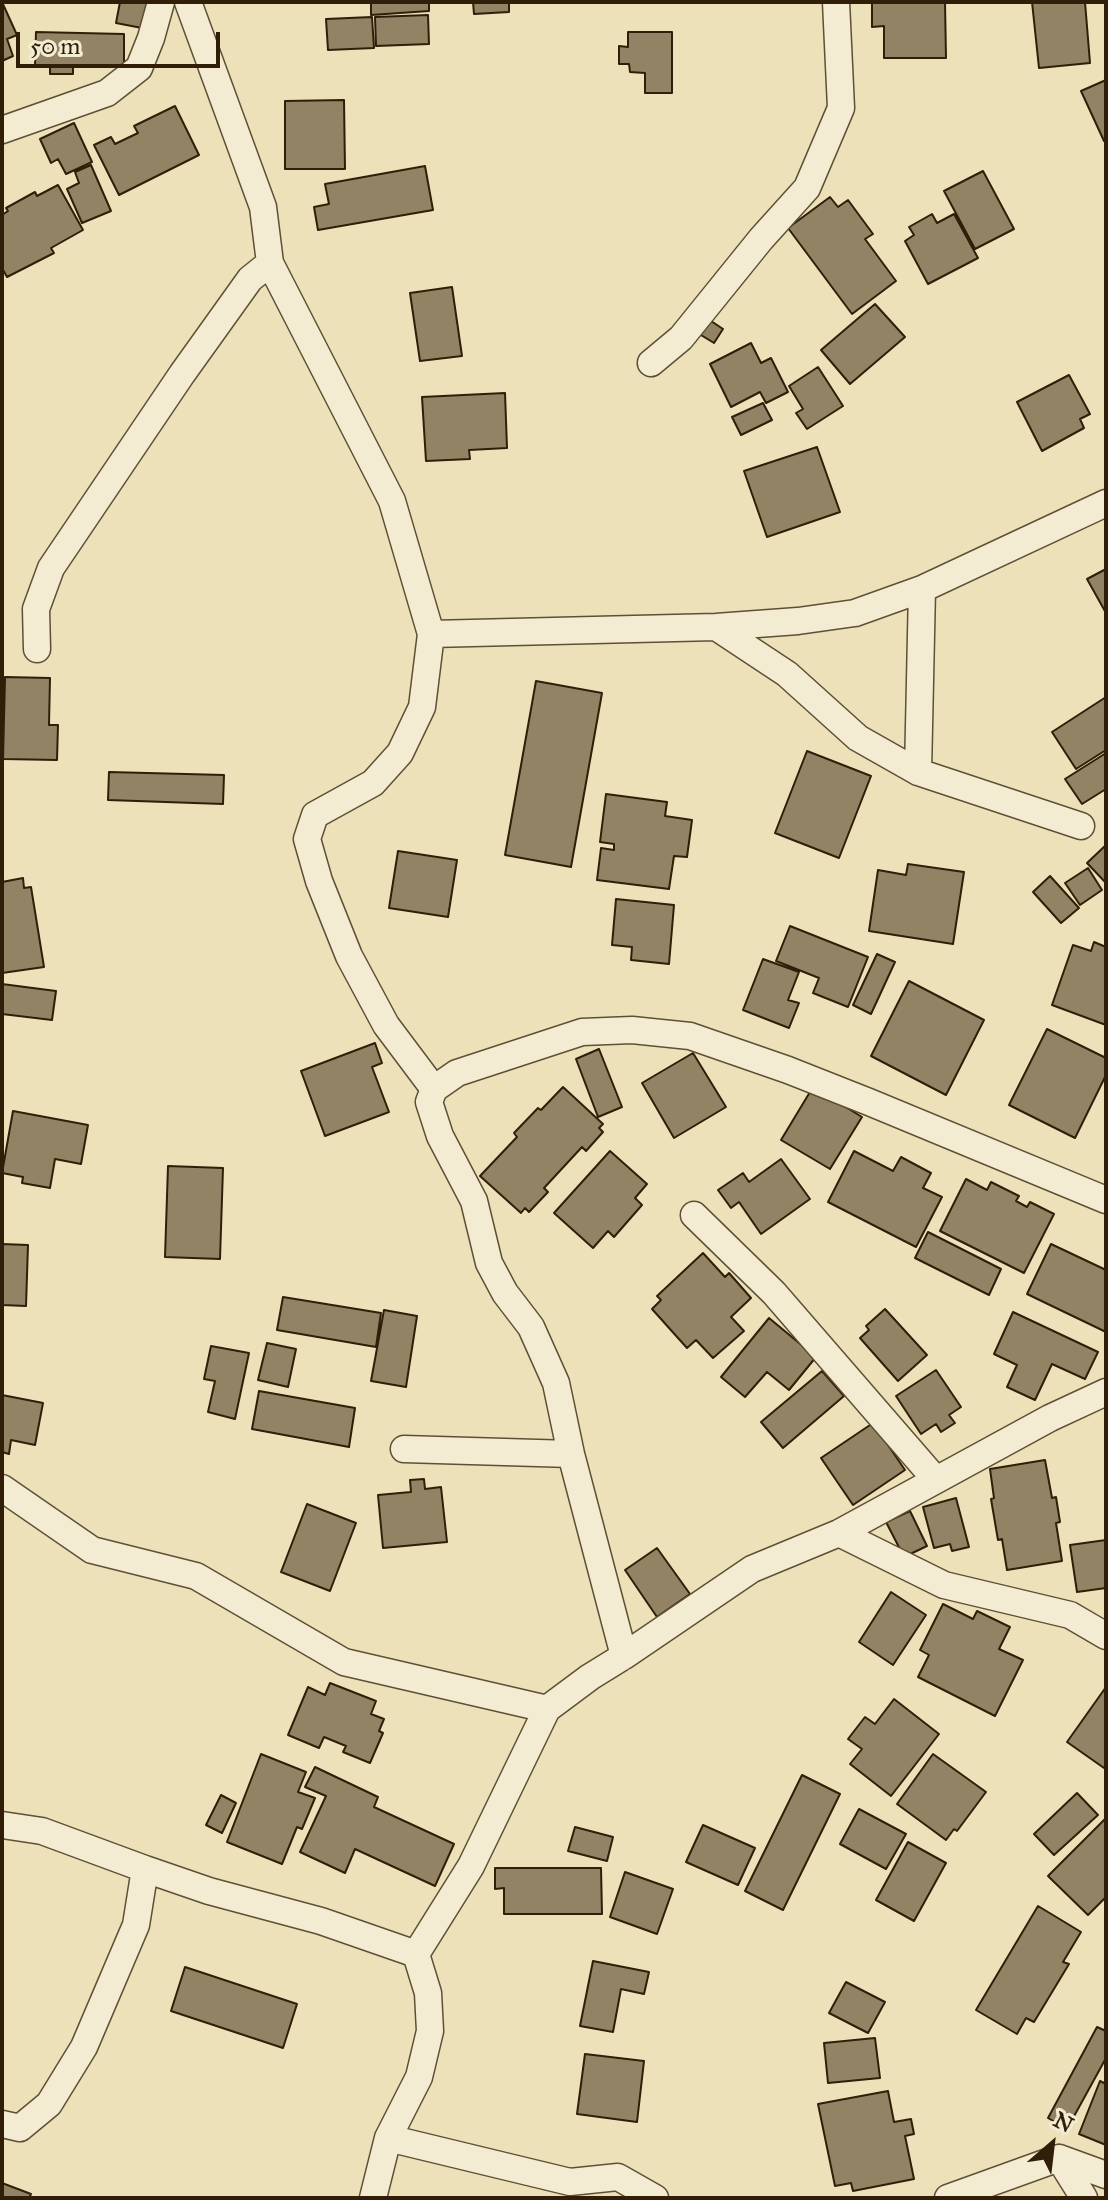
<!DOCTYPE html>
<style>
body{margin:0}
#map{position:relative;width:1108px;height:2200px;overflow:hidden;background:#ede1ba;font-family:"IM FELL Great Primer",serif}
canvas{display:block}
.frame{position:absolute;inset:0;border:4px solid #301e09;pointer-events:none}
.north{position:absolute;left:1012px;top:2104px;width:80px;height:80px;-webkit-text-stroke:6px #f3ecd2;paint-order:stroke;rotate:28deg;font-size:22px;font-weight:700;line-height:32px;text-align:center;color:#301e09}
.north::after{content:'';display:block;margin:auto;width:28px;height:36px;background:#301e09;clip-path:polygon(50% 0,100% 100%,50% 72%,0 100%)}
.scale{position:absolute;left:16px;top:32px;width:204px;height:36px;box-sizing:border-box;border:4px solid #301e09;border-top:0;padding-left:10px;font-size:24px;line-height:28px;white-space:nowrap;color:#301e09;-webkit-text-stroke:6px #f3ecd2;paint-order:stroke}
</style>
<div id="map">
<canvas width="1108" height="2200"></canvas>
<div class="frame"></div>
<div class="north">N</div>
<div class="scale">50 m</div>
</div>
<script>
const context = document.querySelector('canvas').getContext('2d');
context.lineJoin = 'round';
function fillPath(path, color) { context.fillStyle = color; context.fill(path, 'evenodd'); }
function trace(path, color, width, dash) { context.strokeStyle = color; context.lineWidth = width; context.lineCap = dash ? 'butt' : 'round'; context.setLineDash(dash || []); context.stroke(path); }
const building = new Path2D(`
 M2,2L17,35L7,39L13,56L2,61Z
 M120,2H147L142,28L116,23Z
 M371,2H429V11L371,15Z
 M473,2H509V12L474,14Z
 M872,2H945L946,58H884V26L872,27Z
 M1032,2H1085L1090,63L1039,68Z
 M428,15L429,44L376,46L375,17Z
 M372,17L374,48L328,50L326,19Z
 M36,32L124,34V67L73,66V74H50V66L35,65Z
 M628,32H672V93H645V73L630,72L629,64H619V46L628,47Z
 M1106,80V140L1104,141L1081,91Z
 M344,100L345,169H285V101Z
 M175,106L199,155L119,195L94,145L111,137L115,144L138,133L134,126Z
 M74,123L92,162L66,174L58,159L51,163L40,139Z
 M91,165L111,211L82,223L67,189L79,183L75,172Z
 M425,166L433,210L318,230L314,207L329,204L325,184Z
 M983,171L1014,229L975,249L944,191Z
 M58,185L83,230L51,248L54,253L7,277L2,268V215L8,211L6,208L35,192L37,196Z
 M830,197L838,207L848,200L873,234L865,239L896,281L852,314L788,228Z
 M932,214L937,223L954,214L978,258L928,284L905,241L914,235L909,227Z
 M452,287L462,356L420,361L410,293Z
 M875,304L905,337L850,384L821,350Z
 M705,317L723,329L714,343L696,332Z
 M751,343L761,363L771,358L788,392L766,403L760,392L731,407L710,364Z
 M818,367L843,406L807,429L796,413L803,409L789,386Z
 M1069,375L1090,414L1080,419L1084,428L1042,451L1017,402Z
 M505,393L507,448L469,450L470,459L426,461L422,397Z
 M763,403L772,420L741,435L732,417Z
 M817,447L840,512L767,537L744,471Z
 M1106,569V613L1087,579Z
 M5,677L50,678L49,725H58L57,760L3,759Z
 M536,681L602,693L571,867L505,855Z
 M1106,697V750L1076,769L1052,732Z
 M807,751L871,776L839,858L775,833Z
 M1106,753V789L1082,804L1065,779Z
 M109,772L224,775L223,804L108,800Z
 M606,794L667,802L665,816L692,820L687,857L674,856L669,889L597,880L601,848L614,850V844L600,842Z
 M1106,845V883L1087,863Z
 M398,851L457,860L448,917L389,908Z
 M908,864L964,872L953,944L869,931L878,870L906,875Z
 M1088,868L1102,890L1080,905L1065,883Z
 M1050,876L1079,908L1061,923L1033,892Z
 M23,878L24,888L31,887L44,967L2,973V882Z
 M616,899L674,905L669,964L631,960L632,947L612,945Z
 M790,926L868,957L848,1007L813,993L819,978L776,961Z
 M1094,942L1106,947V1025L1052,1005L1073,945L1091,951Z
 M877,954L895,962L871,1014L853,1005Z
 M763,959L799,972L788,1000L799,1003L789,1028L743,1010Z
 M909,981L984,1020L946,1095L871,1056Z
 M2,984L56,991L52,1020L2,1014Z
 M1047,1029L1106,1058V1075L1075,1138L1009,1105Z
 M375,1043L382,1063L372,1067L389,1112L325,1136L301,1071Z
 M599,1049L622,1107L598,1117L576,1059Z
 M693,1053L726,1107L674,1138L642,1083Z
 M563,1087L603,1124L599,1128L603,1132L586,1151L582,1147L544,1188L548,1192L529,1212L525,1208L521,1213L480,1176L517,1137L514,1133L538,1108L541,1110Z
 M813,1087L862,1117L830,1169L781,1140Z
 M13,1111L88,1125L81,1164L55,1159L50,1188L22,1183L23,1177L2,1173Z
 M610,1151L647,1184L635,1198L642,1205L614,1237L608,1231L593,1248L554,1213Z
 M854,1151L893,1171L901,1157L931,1173L923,1188L942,1197L916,1247L828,1202Z
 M781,1159L810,1199L761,1234L739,1202L731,1208L718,1190L743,1173L749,1182Z
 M168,1166L223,1168L220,1259L165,1257Z
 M966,1179L987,1190L991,1182L1019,1196L1016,1201L1027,1207L1030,1202L1054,1214L1024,1273L940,1231Z
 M928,1232L1001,1269L989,1295L915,1258Z
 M2,1244L28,1245L26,1306L2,1305Z
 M1051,1244L1106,1270V1332L1027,1294Z
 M703,1253L725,1277L729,1273L751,1298L731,1317L744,1331L713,1358L696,1340L687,1348L652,1309L661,1300L657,1296Z
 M283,1297L381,1313L376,1347L277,1330Z
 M885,1309L927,1355L898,1381L860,1338L869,1330L866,1326Z
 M384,1310L417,1316L406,1387L371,1381Z
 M1013,1312L1098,1352L1085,1379L1052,1364L1035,1400L1007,1387L1017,1365L994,1354Z
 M769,1318L816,1357L789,1390L767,1372L745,1397L721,1377Z
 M267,1343L296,1349L288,1387L258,1380Z
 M211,1346L249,1353L235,1419L208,1412L215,1381L204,1379Z
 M936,1370L961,1407L949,1415L955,1423L941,1432L936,1424L921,1434L896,1396Z
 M822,1371L844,1396L783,1448L761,1422Z
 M259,1391L355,1408L349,1447L252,1429Z
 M2,1395L43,1403L35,1445L11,1440L9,1454L2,1452Z
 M873,1423L905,1470L853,1505L821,1458Z
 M1045,1460L1052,1498L1056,1497L1060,1522L1056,1523L1062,1561L1007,1570L1002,1539L998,1540L991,1499L994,1498L990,1469Z
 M424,1479L425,1489L441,1487L447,1542L383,1548L378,1495L411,1492L410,1480Z
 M956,1498L969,1547L952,1551L950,1544L934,1548L923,1507Z
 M307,1504L356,1523L330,1591L281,1572Z
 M910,1511L927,1546L904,1557L886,1522Z
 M1106,1540V1588L1077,1592L1070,1545Z
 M657,1548L690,1594L657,1617L625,1570Z
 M891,1592L926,1615L893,1665L859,1642Z
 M943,1604L973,1619L977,1611L1010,1627L999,1649L1023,1660L995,1716L918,1677L929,1655L920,1650Z
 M330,1683L376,1701L371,1714L384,1719L379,1731L383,1733L370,1763L343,1752L346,1746L324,1737L319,1748L288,1735L308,1687L325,1695Z
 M1106,1687V1765L1104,1768L1067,1742Z
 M894,1699L939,1734L891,1796L850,1764L862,1749L848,1739L865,1717L875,1724Z
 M261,1754L306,1772L298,1792L315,1798L302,1829L297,1827L282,1864L227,1842Z
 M933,1754L986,1792L957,1831L954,1829L946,1840L897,1804Z
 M315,1767L378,1797L374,1807L454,1844L435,1886L355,1849L345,1873L300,1852L326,1796L305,1787Z
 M802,1775L840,1794L783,1910L745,1891Z
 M1077,1793L1098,1815L1054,1855L1034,1834Z
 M221,1795L236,1803L222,1833L206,1825Z
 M859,1809L906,1834L886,1869L840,1844Z
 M1106,1818V1897L1088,1915L1048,1876Z
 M703,1825L755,1848L738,1885L686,1862Z
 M575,1827L613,1837L607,1861L568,1851Z
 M908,1842L946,1863L914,1921L876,1900Z
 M495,1868H601L602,1914H504V1888L495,1889Z
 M625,1872L673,1889L657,1934L610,1917Z
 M1038,1906L1081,1932L1063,1962L1069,1964L1034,2022L1026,2018L1017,2034L976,2010Z
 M593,1961L649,1972L644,1994L621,1989L613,2032L580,2026Z
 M185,1967L297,2004L283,2048L171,2011Z
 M846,1982L885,2002L868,2033L829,2013Z
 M1097,2027L1106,2031V2058L1067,2129L1048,2118Z
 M875,2038L880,2078L828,2083L824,2043Z
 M585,2054L644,2061L637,2122L577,2114Z
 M1100,2081L1106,2084V2145L1079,2134Z
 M888,2091L894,2122L911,2119L914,2134L905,2136L914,2179L853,2191L851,2183L835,2186L818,2104Z
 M2,2183L31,2194L29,2198H2Z`);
fillPath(building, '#928365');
trace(building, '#301e09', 2);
const minor = new Path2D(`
 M188,2L263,207L270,263L392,501L431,634L422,707L400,753L373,783L315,815L307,839L319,881L349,956L386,1025L434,1089
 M2,130L107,93L139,68L151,38L161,2
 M651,363L681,338L761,239L807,188L841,108L836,2
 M716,627L787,674L858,738L918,772L1081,826
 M431,634L716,627L798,621L855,613L922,589L1106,503
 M37,649L36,609L51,568L182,374L250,279L270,263
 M918,772L922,589
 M694,1215L774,1293L936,1480
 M404,1449L571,1454
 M2,1488L92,1550L196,1576L344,1662L547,1709
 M839,1533L944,1585L1070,1615L1106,1636
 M624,1656L571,1454L556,1383L531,1327L505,1293L489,1263L474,1201L440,1136L429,1102L434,1089L457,1073L582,1032L632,1030L690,1036L788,1070L869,1102L1106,1200
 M2,1825L42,1831L145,1869L209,1891L321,1921L416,1954L471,1866L547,1709L590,1677L624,1656L752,1569L839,1533L1050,1418L1106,1392
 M2,2124L20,2128L49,2104L84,2047L136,1925L145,1869
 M388,2138L570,2182L618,2177L655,2198
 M1059,2158L1084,2198
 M373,2198L388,2138L419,2077L430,2031L428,1993L416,1954
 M948,2198L1059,2158L1106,2175`);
trace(minor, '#5f4f35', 29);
trace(minor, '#f3ecd2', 26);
</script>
